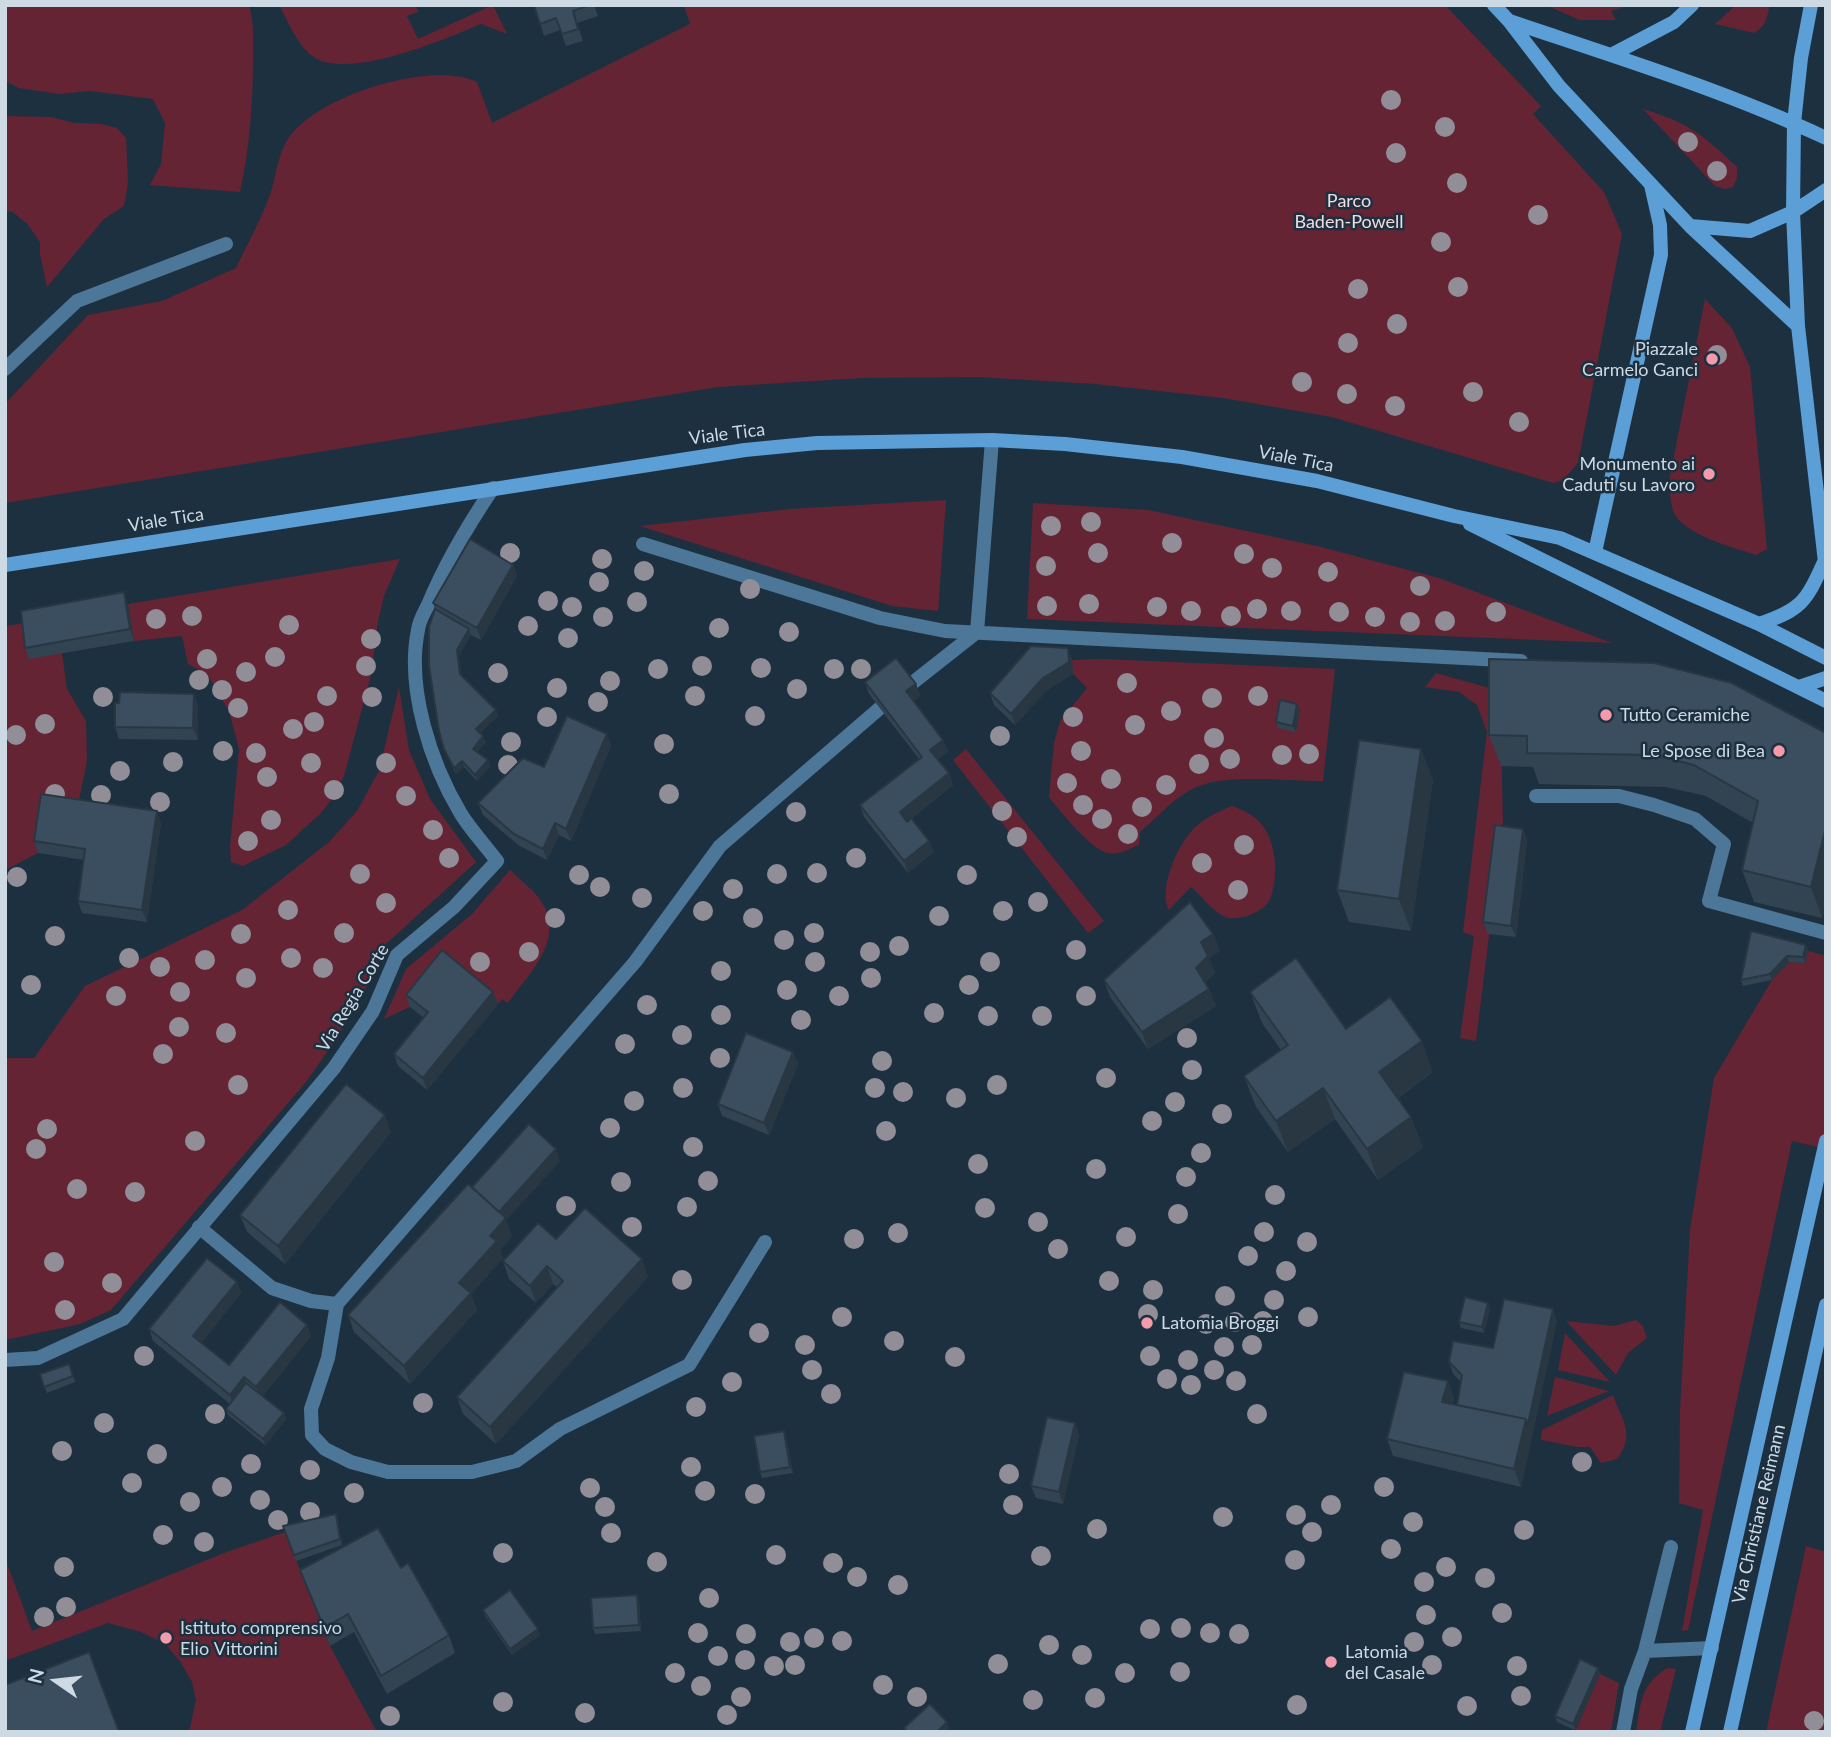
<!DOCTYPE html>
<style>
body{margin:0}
#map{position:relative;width:1831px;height:1737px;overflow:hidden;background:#1d3040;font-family:Lato,sans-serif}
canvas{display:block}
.frame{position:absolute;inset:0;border:7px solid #cdd9e3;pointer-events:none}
.north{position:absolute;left:21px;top:1646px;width:70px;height:70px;-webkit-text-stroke:5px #1d3040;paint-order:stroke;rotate:284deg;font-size:19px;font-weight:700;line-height:28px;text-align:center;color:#cdd9e3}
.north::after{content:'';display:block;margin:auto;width:24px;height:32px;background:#cdd9e3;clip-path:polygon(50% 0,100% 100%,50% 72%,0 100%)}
</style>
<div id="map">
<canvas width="1831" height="1737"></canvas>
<div class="frame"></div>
<div class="north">N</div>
</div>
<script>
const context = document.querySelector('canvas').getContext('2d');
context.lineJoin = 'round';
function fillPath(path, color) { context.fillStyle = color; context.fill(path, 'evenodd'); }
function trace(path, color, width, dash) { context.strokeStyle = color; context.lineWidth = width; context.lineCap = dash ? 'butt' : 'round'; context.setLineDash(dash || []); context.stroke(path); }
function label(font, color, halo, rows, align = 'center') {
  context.font = font + ' Lato,sans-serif'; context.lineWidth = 5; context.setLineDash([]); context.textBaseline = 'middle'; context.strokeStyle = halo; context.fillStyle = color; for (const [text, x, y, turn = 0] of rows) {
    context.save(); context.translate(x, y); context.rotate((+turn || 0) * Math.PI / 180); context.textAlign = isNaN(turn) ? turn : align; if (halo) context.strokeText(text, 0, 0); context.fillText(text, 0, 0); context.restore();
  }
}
fillPath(new Path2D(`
 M5,5H249C254,21 253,38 253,55C253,101 250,146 240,192L150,185L161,164L165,123L153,99L90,91L59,94L19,88L5,81Z
 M279,5H416L418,12L407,16L418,39L493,5L507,34L481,24C445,39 344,83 311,55C297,44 288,21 279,5Z
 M684,5H1445L1541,106L1533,114L1604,192L1622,234L1578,463L1563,480L1553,483L1332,417L1223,398L1095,384L979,377L862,378L718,387L5,503V404L88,315L162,301L236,268C247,244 261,220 270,195C276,177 277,156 288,139C316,96 431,60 477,82L492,123L690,24Z
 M1545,5H1631L1611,11L1616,20H1580Z
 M1736,5H1770C1767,17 1766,27 1754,33L1715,24Z
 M1643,109C1689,123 1702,134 1737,167V178L1733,187L1725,189L1715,186Z
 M5,116L51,117L74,123L101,124L117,128L126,138L128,183L124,206L104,219L47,287L40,254V242L28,225L13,212L5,211Z
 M1705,299L1732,328L1750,367L1767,549L1756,555C1731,546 1696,539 1677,518C1670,509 1670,492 1669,481Z
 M946,500L938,611L892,606L640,526L790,509Z
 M1033,503L1148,510L1317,546L1439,578L1612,643L1027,619Z
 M400,559L384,596L378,622L371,675L344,776L332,799L320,814L286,845L243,866L231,862L230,847L239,749L229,711L207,674L188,664L182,636L134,641L128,604Z
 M26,623L62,653L67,689L86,721L87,761L77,810L46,806L38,853L5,870V626Z
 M1102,659L1335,669L1323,781C1290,781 1229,774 1199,786C1176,795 1158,817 1140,832L1139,845C1129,849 1120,855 1108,853C1092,851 1059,810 1049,797L1054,743L1060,721L1087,688L1073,674L1072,660Z
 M1436,673L1500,691L1503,822L1476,1041L1460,1038L1474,936L1463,932L1487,732L1477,705L1459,692L1425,687Z
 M399,687L409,750L430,799L476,862L386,944L373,976L339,1035L306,1082L111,1310L80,1324L5,1340V1058H34L85,986L242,910L329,842L357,811L379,771Z
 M966,749L1104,921L1088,933L953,760Z
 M1232,806C1243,810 1255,815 1263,826C1276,843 1279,878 1270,899C1267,907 1258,911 1250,915C1244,917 1235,919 1229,918C1215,915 1202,896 1191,887L1169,910C1158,891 1176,849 1190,833C1200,820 1217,812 1232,806Z
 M510,870C520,880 538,893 544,906C563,942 528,975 508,1003L502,999L498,1004L447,963L410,1007L384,1019L406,969L472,914Z
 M1808,951L1826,956V1149L1792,1141L1688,1630L1682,1631L1703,1510L1679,1503L1680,1410L1690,1230L1714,1078L1772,980L1789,962L1805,963Z
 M1636,1320L1643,1326L1647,1338L1628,1353L1616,1375L1566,1321L1614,1326Z
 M1565,1333L1610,1382L1558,1370Z
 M1555,1377L1609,1391L1547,1416Z
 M1613,1395C1622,1421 1636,1434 1617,1459L1601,1463L1590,1447H1577L1541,1440L1542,1430Z
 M285,1532L330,1646L377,1732H189L196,1700L192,1682L180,1661L164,1643L141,1632L108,1623L5,1661V1558L32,1631L224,1553Z
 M1806,1546L1826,1552V1732H1766Z
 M1667,1668L1676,1669L1660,1732H1636C1641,1702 1640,1686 1667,1668Z
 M1600,1674L1619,1683L1611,1732H1575Z`), '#642434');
trace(new Path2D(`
 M911,684L977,632
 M1536,796H1619L1654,805L1695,819L1724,844L1709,901L1826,933
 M199,1227L272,1288L311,1301L337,1304L635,962L720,846L880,708
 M337,1304L328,1358L311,1409L312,1435L325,1449L351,1462L388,1472H472L516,1461L560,1429L689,1365L765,1242`), '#4d7799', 14);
trace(new Path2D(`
 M5,369L77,301L226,244
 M643,544L880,618L945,631L1521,661
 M977,632L992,440
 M5,1360L38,1358L123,1319L334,1068L373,1011L397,955L454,907L497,861C485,845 471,830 461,814C431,764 406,689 418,630C419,621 424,613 428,605C445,564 468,525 493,488
 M1645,1651L1671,1547
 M1623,1732L1631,1689L1645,1651L1712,1648`), '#4d7799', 14);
trace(new Path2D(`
 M1494,5L1509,21L1559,86L1690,226L1798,326
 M1811,5L1801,58L1794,123L1793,212L1798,326L1826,571
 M1509,21C1616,57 1724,90 1826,138
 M1613,54L1674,22L1692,5
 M1690,226L1750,231L1793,212L1826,190
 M1470,524L1826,701
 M1595,552L1661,255L1660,225L1651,185
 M5,565L745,450L817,443L992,440L1065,444L1182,457L1317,481L1454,516L1560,538L1759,624L1826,658
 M1759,624C1801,610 1806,602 1824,562
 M1799,687L1826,678
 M1692,1732L1826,1141
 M1730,1732L1826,1305`), '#5b9fd6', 14);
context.fillStyle = '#928e97';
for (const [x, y] of [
 [1391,100],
 [1445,127],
 [1688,142],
 [1396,153],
 [1717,171],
 [1457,183],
 [1538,215],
 [1441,242],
 [1458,287],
 [1358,289],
 [1397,324],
 [1348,343],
 [1717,355],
 [1302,382],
 [1473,392],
 [1347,394],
 [1395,406],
 [1519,422],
 [1091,522],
 [1051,526],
 [1172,543],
 [510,553],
 [1098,553],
 [1244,554],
 [602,559],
 [1046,566],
 [1272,568],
 [644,571],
 [1328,572],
 [599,582],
 [1420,586],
 [750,589],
 [548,601],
 [637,602],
 [1089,604],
 [1047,606],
 [572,607],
 [1157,607],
 [1257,609],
 [1191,611],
 [1291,611],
 [1339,612],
 [1496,612],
 [192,616],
 [1231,616],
 [603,617],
 [1375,617],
 [156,619],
 [1445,621],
 [1410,622],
 [289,625],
 [528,626],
 [719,628],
 [789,632],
 [568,638],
 [371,639],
 [275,657],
 [207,659],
 [366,666],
 [702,666],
 [761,668],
 [658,669],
 [834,669],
 [861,669],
 [246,672],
 [498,673],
 [199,680],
 [610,681],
 [1127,683],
 [557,688],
 [797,689],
 [222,690],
 [327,696],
 [695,696],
 [1258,696],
 [103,697],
 [372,697],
 [1212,698],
 [598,702],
 [238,708],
 [1171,711],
 [755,716],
 [547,717],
 [1073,717],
 [314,722],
 [45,724],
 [1135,725],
 [293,729],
 [16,735],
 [1000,736],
 [1214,738],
 [511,742],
 [664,744],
 [223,751],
 [1081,751],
 [256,753],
 [1309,754],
 [1282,755],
 [1230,759],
 [173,762],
 [311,763],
 [386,763],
 [1199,764],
 [508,765],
 [120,771],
 [267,777],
 [1111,779],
 [1067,783],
 [1166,785],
 [334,790],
 [55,794],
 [669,794],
 [101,795],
 [406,796],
 [160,802],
 [1083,805],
 [1142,807],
 [1002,811],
 [796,812],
 [1102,819],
 [271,820],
 [433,830],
 [1128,834],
 [1017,837],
 [248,841],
 [1244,845],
 [449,858],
 [856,858],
 [1202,863],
 [817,873],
 [360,874],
 [777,874],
 [579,875],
 [967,875],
 [17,877],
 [600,887],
 [733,889],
 [1238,890],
 [642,898],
 [1038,902],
 [386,903],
 [288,910],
 [703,911],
 [1003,911],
 [939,916],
 [555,918],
 [753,918],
 [344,933],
 [814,933],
 [241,934],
 [55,936],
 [784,940],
 [899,946],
 [1076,950],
 [529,952],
 [870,952],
 [129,958],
 [291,958],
 [205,960],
 [480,962],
 [815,962],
 [990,962],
 [160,967],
 [323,968],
 [721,971],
 [246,978],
 [871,978],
 [31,985],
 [969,985],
 [787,990],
 [180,992],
 [116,996],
 [839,996],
 [1086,996],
 [647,1005],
 [934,1013],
 [721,1015],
 [988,1016],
 [1042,1016],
 [801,1020],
 [179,1027],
 [226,1033],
 [682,1035],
 [1187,1038],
 [625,1044],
 [163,1054],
 [720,1058],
 [882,1061],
 [1192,1070],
 [1106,1078],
 [238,1085],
 [997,1085],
 [683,1088],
 [875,1088],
 [903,1092],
 [956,1098],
 [634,1101],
 [1175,1102],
 [1222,1114],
 [1152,1121],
 [610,1128],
 [47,1129],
 [886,1131],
 [195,1141],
 [693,1147],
 [36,1149],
 [1201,1153],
 [978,1164],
 [1096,1169],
 [1186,1177],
 [708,1181],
 [621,1182],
 [77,1189],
 [135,1192],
 [1275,1195],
 [566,1206],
 [687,1207],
 [985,1208],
 [1178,1214],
 [1038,1222],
 [632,1227],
 [1264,1232],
 [898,1233],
 [1126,1237],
 [854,1239],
 [1307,1242],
 [1058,1249],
 [1248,1256],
 [54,1262],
 [1286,1271],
 [682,1280],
 [1109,1281],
 [112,1283],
 [1153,1290],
 [1225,1296],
 [1274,1300],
 [65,1310],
 [1148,1314],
 [842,1317],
 [1308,1317],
 [1263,1321],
 [1235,1322],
 [1206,1324],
 [759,1333],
 [894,1341],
 [805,1345],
 [1252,1345],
 [1224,1347],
 [144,1356],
 [1150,1356],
 [955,1357],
 [1188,1360],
 [812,1370],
 [1214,1370],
 [1167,1379],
 [1236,1381],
 [732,1382],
 [1191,1385],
 [831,1394],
 [423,1403],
 [696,1407],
 [215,1414],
 [1257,1414],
 [104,1423],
 [62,1451],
 [157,1454],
 [1582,1462],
 [251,1464],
 [691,1467],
 [310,1470],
 [1009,1474],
 [132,1483],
 [222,1487],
 [1384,1487],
 [590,1488],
 [705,1491],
 [354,1493],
 [755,1494],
 [260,1500],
 [190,1502],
 [1013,1505],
 [1331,1505],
 [605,1507],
 [310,1512],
 [1296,1515],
 [1223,1517],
 [278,1520],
 [1413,1522],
 [1097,1529],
 [1524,1530],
 [1312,1532],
 [611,1533],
 [163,1535],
 [204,1542],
 [1391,1549],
 [503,1553],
 [776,1555],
 [1041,1556],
 [1295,1560],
 [657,1562],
 [833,1563],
 [64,1567],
 [1446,1567],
 [857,1577],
 [1485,1578],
 [1424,1582],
 [898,1585],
 [709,1598],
 [66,1607],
 [1502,1613],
 [1426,1615],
 [44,1617],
 [1181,1628],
 [1150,1629],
 [698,1633],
 [1210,1633],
 [746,1634],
 [1239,1634],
 [1452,1637],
 [814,1638],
 [842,1641],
 [790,1642],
 [1414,1642],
 [1049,1645],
 [1082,1655],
 [718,1656],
 [745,1660],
 [998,1664],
 [795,1665],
 [1432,1665],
 [774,1666],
 [1517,1666],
 [1180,1672],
 [675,1673],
 [1125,1673],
 [883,1685],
 [701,1686],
 [1521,1696],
 [741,1697],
 [917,1697],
 [1095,1698],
 [1033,1700],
 [503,1702],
 [1297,1705],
 [1467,1706],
 [585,1713],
 [727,1715],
 [390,1716],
 [1814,1721]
]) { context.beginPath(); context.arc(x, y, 10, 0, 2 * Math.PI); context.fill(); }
fillPath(new Path2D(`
 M534,5H594L598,16L577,23L583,41L566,46L560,30L544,36Z
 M513,565L517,576L481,640L471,635L459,656L461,675L498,716L480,733L486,742L477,752L488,760L490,766L477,781L464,767L456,774L444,749L435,609L433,603Z
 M128,604L134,641L29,659L25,648Z
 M1068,648L1072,660L1073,674L1047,690L1015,725L994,705L990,693Z
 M865,682L916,684L920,696L914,701L943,740L948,752L938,759L949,773L953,785L912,818L929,841L934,852L908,873L864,817L860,805L919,759L869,694Z
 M194,694L198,705V740L119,739L115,727Z
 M1297,704L1300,710L1296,732L1278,728L1276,722Z
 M1826,733V904L1822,918L1754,902L1742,870L1753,823L1706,796L1666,787L1539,784L1533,767L1501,766L1489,735Z
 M607,734L611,746L571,841L559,835L547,860L518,845L483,815L478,803L544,767Z
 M1421,749L1433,780L1411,931L1349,922L1337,890Z
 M161,823L147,922L82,913L78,901L84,860L38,853L34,841Z
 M1523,829L1527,841L1516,937L1488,934L1483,922Z
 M1213,934L1220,951L1209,958L1215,973L1205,983L1209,989L1216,1006L1148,1049L1110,997L1104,980Z
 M1806,945L1808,951L1805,963L1789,962L1772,980L1743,986L1741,980Z
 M493,992L498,1004L427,1090L398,1066L394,1054L424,1018L410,1007L406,995Z
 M1250,992L1346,1029L1433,1072L1398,1098L1411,1117L1423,1148L1378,1180L1335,1119L1288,1152L1256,1107L1244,1076L1281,1050L1262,1023Z
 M793,1052L798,1064L769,1135L722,1116L718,1104Z
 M391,1132L285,1264L247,1232L240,1215Z
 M560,1161L506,1220L512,1236L500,1250L503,1258L471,1294L477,1310L410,1384L354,1332L348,1315L472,1187Z
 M556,1239L648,1277L496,1444L463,1414L457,1397L557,1287L553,1284L536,1303L509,1279L503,1261Z
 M237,1282L241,1293L201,1343L229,1365L307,1325L311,1336L263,1396L284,1413L286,1419L265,1445L228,1415L226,1409L230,1404L153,1341L149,1329Z
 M1488,1303L1490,1309L1484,1333L1461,1328L1459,1322Z
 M1557,1321L1521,1487L1393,1456L1387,1439L1448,1381L1454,1398L1453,1404L1457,1405L1461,1382L1453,1374L1449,1362L1493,1348Z
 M69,1364L75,1382L47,1393L40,1374Z
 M1075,1423L1079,1435L1063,1504L1036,1498L1031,1486Z
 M786,1437L793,1473L762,1478L760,1472Z
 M338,1520L342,1545L296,1561L283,1526Z
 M401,1568L449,1635L455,1653L387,1694L354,1632L330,1646L307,1587Z
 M637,1595L639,1601L641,1631L595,1634L593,1628Z
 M483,1610L540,1635L512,1655L485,1616Z
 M1598,1668L1600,1674L1575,1730L1557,1722L1555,1716Z`), '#324352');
fillPath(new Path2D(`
 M513,565L517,576L481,640L477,628Z
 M124,592L128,604L134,641L130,629Z
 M469,629L471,635L459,656L462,680L460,674L457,650Z
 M1068,648L1072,660L1073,674L1047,690L1015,725L1011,714Z
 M916,684L920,696L911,703L906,691Z
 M194,694L198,705V740L193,728Z
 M1297,704L1300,710L1296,732L1293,726Z
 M496,710L498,716L478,735L476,729Z
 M607,734L611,746L571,841L566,829Z
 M483,736L486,742L475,755L473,749Z
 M943,740L948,752L935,762L930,750Z
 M1421,749L1433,780L1411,931L1399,899Z
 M488,760L490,766L477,781L475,775Z
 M462,761L464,767L456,774L454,768Z
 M949,773L953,785L904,824L900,812Z
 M157,811L161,823L147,922L142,910Z
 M555,823L559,835L547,860L543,849Z
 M1826,827V904L1822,918L1811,887Z
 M1523,829L1527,841L1516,937L1511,926Z
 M929,841L934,852L908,873L904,861Z
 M1213,934L1220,951L1209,958L1215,973L1202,986L1196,968L1201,942Z
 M1806,945L1808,951L1805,963L1803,957Z
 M1787,956L1789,962L1772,980L1770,974Z
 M1209,989L1216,1006L1148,1049L1142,1032Z
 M493,992L498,1004L427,1090L423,1078Z
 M1422,1041L1433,1072L1390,1103L1379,1072Z
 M793,1052L798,1064L769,1135L764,1123Z
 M1323,1088L1335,1119L1288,1152L1276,1121Z
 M385,1115L391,1132L285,1264L278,1246Z
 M1411,1117L1423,1148L1378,1180L1367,1149Z
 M556,1149L560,1161L506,1220L512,1236L500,1250L503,1258L471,1294L477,1310L410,1384L404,1366L490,1236L497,1214Z
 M642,1259L648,1277L496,1444L490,1427Z
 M547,1266L553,1284L536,1303L530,1286Z
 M237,1282L241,1293L197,1348L193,1336Z
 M1488,1303L1490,1309L1484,1333L1482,1327Z
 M1553,1309L1557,1321L1521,1487L1514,1469L1526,1419Z
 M307,1325L311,1336L261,1399L256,1387Z
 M244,1377L249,1389L234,1407L230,1395Z
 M1448,1381L1454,1398L1449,1419L1442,1402Z
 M284,1413L286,1419L265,1445L263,1439Z
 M1075,1423L1079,1435L1063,1504L1059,1492Z
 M784,1431L786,1437L793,1473L790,1467Z
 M336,1514L338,1520L342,1545L340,1539Z
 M637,1595L639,1601L641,1631L639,1625Z
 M538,1629L540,1635L512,1655L510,1649Z
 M1598,1668L1600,1674L1575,1730L1573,1724Z
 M947,1722L949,1728L946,1732H937Z`), '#293742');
const building = new Path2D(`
 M534,5H590L573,11L578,29L562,34L556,18L540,24Z
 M470,539L513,565L477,628L433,603Z
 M124,592L130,629L25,648L21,611Z
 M435,609L469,629L457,650L460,674L496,710L476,729L483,736L473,749L488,760L475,775L462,761L454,768L444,749L439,731L429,666V627Z
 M1031,646L1068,648L1069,662L1043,678L1011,714L990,693Z
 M896,658L916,684L906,691L943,740L930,750L949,773L900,812L907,822L911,818L929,841L904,861L860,805L922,757L865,682Z
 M1489,659L1654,663L1732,683L1826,733V827L1811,887L1742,870L1758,801L1694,765L1654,755L1527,753V736L1489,735Z
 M120,692L194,694L193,728L115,727V703H119Z
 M1280,700L1297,704L1293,726L1276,722Z
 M567,716L607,734L566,829L555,823L543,849L514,834L478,803L523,758L544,767Z
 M1359,740L1421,749L1399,899L1337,890Z
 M41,794L157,811L142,910L78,901L85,849L34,841Z
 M1495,825L1523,829L1511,926L1483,922Z
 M1190,902L1213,934L1201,942L1208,956L1196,968L1209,989L1142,1032L1104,980Z
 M1751,931L1806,945L1803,957L1787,956L1770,974L1741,980Z
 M442,950L493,992L423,1078L394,1054L428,1012L406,995Z
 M1296,958L1346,1029L1390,997L1422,1041L1379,1072L1411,1117L1367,1149L1323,1088L1276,1121L1244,1076L1288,1045L1250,992Z
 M746,1033L793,1052L764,1123L718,1104Z
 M346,1084L385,1115L278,1246L240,1215Z
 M529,1124L556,1149L499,1212L472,1187Z
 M468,1184L506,1218L490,1236L497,1241L459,1283L471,1293L404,1366L348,1315Z
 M585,1208L642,1259L490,1427L457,1397L563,1281L547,1266L530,1286L503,1261L538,1223L556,1239Z
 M207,1258L237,1282L193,1336L229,1365L280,1302L307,1325L256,1387L244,1377L230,1395L149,1329Z
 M1465,1297L1488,1303L1482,1327L1459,1322Z
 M1504,1299L1553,1309L1528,1424L1526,1419L1457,1405L1462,1375L1449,1362L1453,1341L1493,1348Z
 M69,1364L73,1376L44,1387L40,1374Z
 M1404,1372L1448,1381L1442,1402L1526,1419L1514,1469L1387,1439Z
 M246,1383L284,1413L263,1439L226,1409Z
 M1047,1417L1075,1423L1059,1492L1031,1486Z
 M784,1431L790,1467L760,1472L754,1436Z
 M336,1514L340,1539L294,1555L283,1526Z
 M378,1528L401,1568L408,1563L449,1635L381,1676L348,1614L324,1628L300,1570Z
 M510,1590L538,1629L510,1649L483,1610Z
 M637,1595L639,1625L593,1628L591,1598Z
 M89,1652L119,1732H5V1685Z
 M1580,1659L1598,1668L1573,1724L1555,1716Z
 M930,1704L947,1722L937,1732H908L904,1728Z`);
fillPath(building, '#3a4e5f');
trace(building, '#293742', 2);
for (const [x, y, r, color] of [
 [1712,359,7,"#f39aab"],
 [1709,474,7,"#f39aab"],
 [1606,715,7,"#f39aab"],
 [1779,751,7,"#f39aab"],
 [1147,1323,7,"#f39aab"],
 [166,1638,7,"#f39aab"],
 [1331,1662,7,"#f39aab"]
]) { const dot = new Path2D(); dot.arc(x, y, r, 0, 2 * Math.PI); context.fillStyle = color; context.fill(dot); trace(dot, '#1d3040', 2.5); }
label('18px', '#f2dbdf', '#1d3040', [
 ["Parco",1349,201],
 ["Baden-Powell",1349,222]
]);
label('18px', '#cdd9e3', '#1d3040', [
 ["Piazzale",1698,349,"right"],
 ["Carmelo Ganci",1698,370,"right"],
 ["Monumento ai",1695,464,"right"],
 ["Caduti su Lavoro",1695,485,"right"],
 ["Tutto Ceramiche",1620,715],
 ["Le Spose di Bea",1765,751,"right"],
 ["Latomia Broggi",1161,1323],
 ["Istituto comprensivo",180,1628],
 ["Elio Vittorini",180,1649],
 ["Latomia",1345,1652],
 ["del Casale",1345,1673]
], 'left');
label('18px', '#cdd9e3', '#1d3040', [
 ["Viale Tica",727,434,-7],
 ["Viale Tica",1296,459,11],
 ["Viale Tica",166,520,-9],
 ["Via Regia Corte",353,998,-59],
 ["Via Christiane Reimann",1759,1514,-77]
]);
</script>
